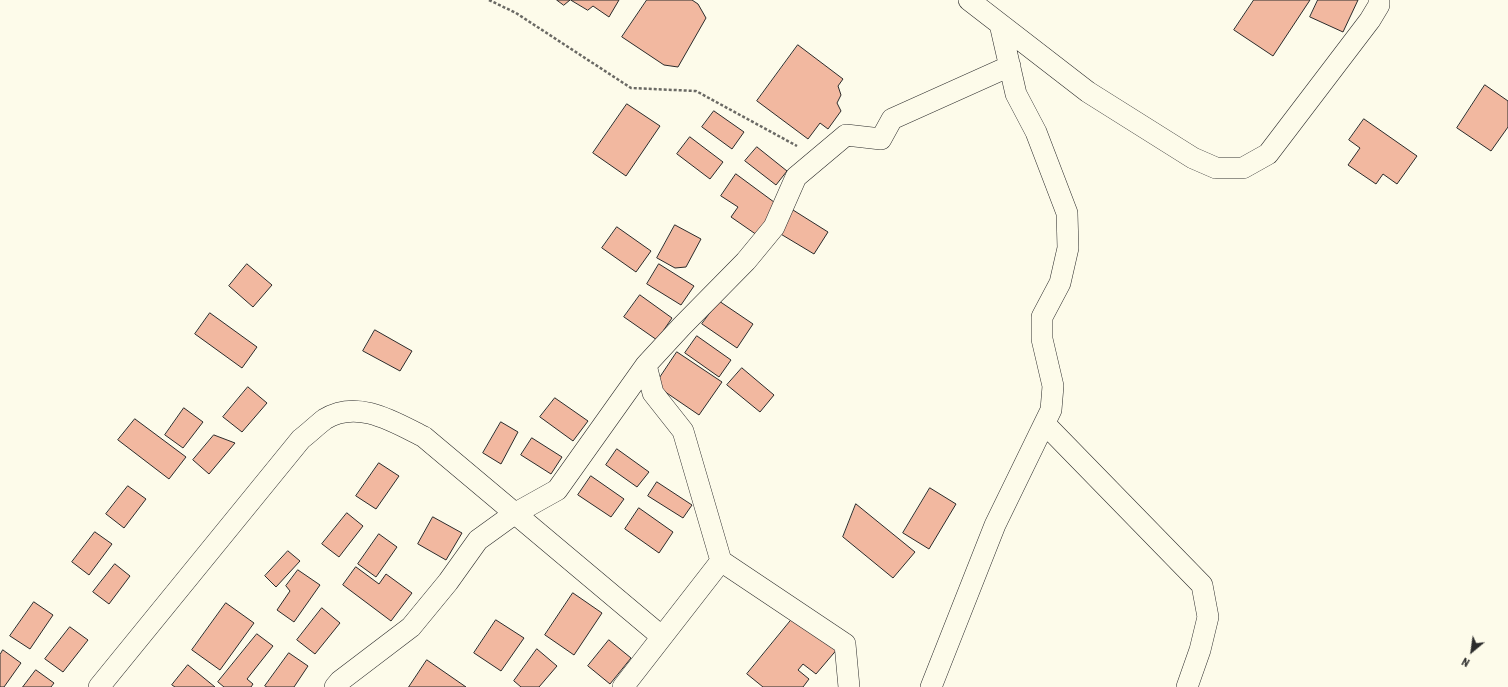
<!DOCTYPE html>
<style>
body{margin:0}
#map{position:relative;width:1508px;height:687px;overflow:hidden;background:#fdfbea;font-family:"Roboto Condensed",sans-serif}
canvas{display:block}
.north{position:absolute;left:1452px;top:631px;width:40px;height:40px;-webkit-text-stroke:3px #fdfbea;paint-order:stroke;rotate:209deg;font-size:11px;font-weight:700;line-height:16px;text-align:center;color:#2b2b2b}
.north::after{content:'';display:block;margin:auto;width:14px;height:18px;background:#2b2b2b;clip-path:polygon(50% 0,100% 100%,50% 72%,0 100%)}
</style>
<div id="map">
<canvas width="1508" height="687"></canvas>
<div class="north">N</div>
</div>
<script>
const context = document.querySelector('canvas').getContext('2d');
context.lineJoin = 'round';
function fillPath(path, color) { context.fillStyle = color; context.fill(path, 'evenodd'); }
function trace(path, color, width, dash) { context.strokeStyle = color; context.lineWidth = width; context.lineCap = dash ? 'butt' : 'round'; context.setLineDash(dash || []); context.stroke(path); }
const building = new Path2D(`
 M557,0H570L564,5Z
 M571,0H619L609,17L593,6L588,10Z
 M647,0H692L698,4L706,18L678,67L664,65L622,37Z
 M1254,0H1310L1273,56L1234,30Z
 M1318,0H1358L1343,32L1310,17Z
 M798,45L843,79L838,86L841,95L837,103L841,111L828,129L820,123L808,139L757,101Z
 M1485,85L1508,101V127L1491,151L1457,128Z
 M627,104L660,126L626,176L593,153Z
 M714,111L744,132L732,149L702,127Z
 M1364,119L1417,156L1397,184L1383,174L1376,184L1348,165L1360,148L1349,140Z
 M690,137L723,162L710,179L677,154Z
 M757,147L787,171L776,185L745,161Z
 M736,174L778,205L757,235L731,217L738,207L721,196Z
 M793,210L828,232L814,254L779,233Z
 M675,225L701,239L686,267L675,268L657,258Z
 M617,227L651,251L636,272L602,248Z
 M247,264L272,285L253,307L229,286Z
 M659,264L694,286L681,305L647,284Z
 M640,295L672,318L657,340L624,317Z
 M719,301L753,324L737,348L702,324Z
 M210,313L257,347L242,368L195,334Z
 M375,330L412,351L400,371L363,351Z
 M697,336L731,360L719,377L685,353Z
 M677,352L722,382L699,415L655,385Z
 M742,368L774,395L760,412L727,385Z
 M248,387L267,403L242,432L223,417Z
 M555,398L588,421L573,441L540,417Z
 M184,408L203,422L183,448L165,435Z
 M135,419L186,457L169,479L118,440Z
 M501,422L518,432L501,464L483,453Z
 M214,435L235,443L209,474L193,460Z
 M532,438L562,457L551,474L521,455Z
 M617,449L649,472L637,487L606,465Z
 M379,463L399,476L376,509L356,496Z
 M591,476L624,499L611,517L578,495Z
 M657,482L692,505L683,518L648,496Z
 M128,486L146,499L124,528L106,514Z
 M930,488L956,504L929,549L903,533Z
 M856,504L915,552L893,578L843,537Z
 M639,508L673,532L659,553L625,529Z
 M347,513L363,526L339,557L322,544Z
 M433,517L462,533L446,560L418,544Z
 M95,532L112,544L89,575L72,562Z
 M379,534L397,547L376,577L358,564Z
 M288,551L300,561L276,587L265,576Z
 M115,564L130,576L109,604L93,592Z
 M356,567L379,584L386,574L412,593L391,621L343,585Z
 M298,570L320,585L294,622L277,610L290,591L286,586Z
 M573,593L602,613L574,655L545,635Z
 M34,602L53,615L30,649L10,636Z
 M226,603L254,623L220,670L192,650Z
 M322,608L340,623L315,654L297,640Z
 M797,613L839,647L816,674L803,664L798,670L809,679L803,687H763L747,674Z
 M496,620L524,638L501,671L474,653Z
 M70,627L88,640L63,672L45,659Z
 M257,634L273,646L247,679L253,684L251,687H224L218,682Z
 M609,640L631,658L610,684L588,666Z
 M537,649L557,666L539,687H521L514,681Z
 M3,650L21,663L4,687H0V655Z
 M289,653L308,666L294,687H267L265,686Z
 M427,660L466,687H409Z
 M188,665L215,687H175L172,685Z
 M36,670L54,683L51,687H23Z`);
fillPath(building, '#f2b8a0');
trace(building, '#2b2b2b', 1);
const street = new Path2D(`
 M969,0L1088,92L1193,158L1216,168H1243L1268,154L1370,20L1379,5V0
 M1045,424L1202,585L1208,617L1200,650L1187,687
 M99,687L301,439C309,433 317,425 325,419C358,399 394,422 424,437L661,636
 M335,687L340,681L411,627L448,582L478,540L514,514L557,490L646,365
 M623,687L721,561
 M849,687L845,644L721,561L683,431L653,393L646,365L682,326L746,261L774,227L796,177L846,135L881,139L892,119L1010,66
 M931,687L995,525L1051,410L1053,386L1042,339V317L1060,283L1068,248L1067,213L1036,132L1016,94L1000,24`);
trace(street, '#2b2b2b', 22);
trace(new Path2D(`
 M489,0L516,13L631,88L696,91L797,146`), '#6a6964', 2.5, [3, 2]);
trace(street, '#fdfbea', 21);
</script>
